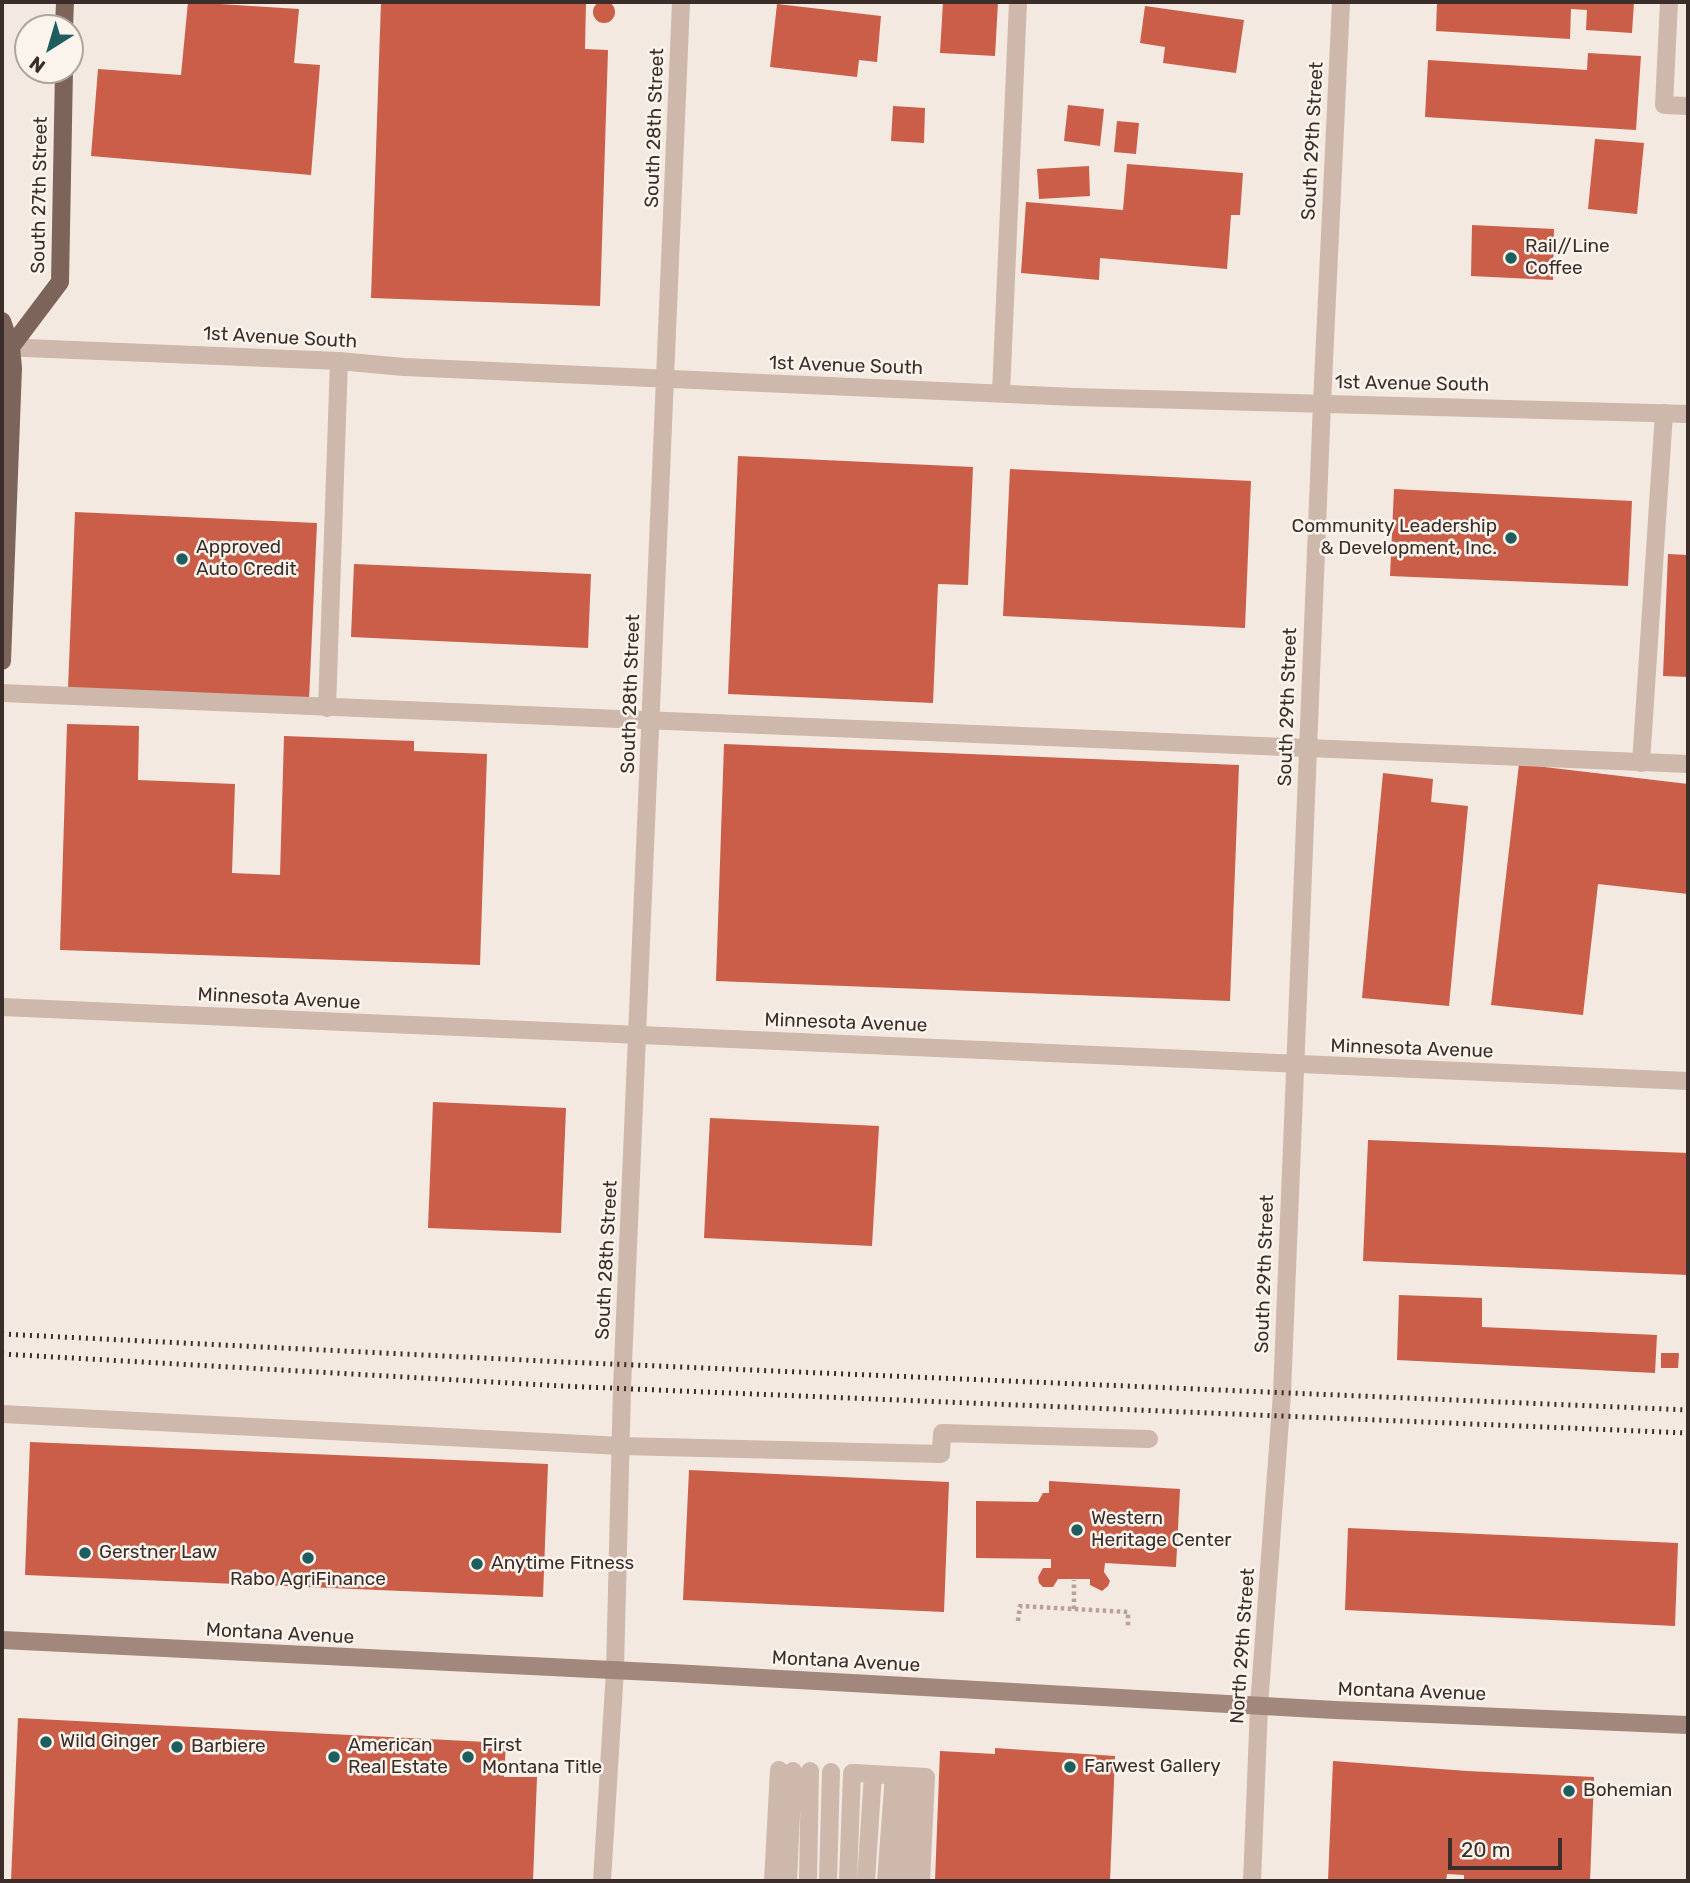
<!DOCTYPE html>
<style>
body{margin:0}
#map{position:relative;width:1690px;height:1883px;overflow:hidden;background:#f4e9e0;font-family:Rubik,sans-serif}
canvas{display:block}
.frame{position:absolute;inset:0;border:4px solid #3b2e2a;pointer-events:none}
.north{position:absolute;left:14px;top:14px;width:70px;height:70px;box-sizing:border-box;background:#fbf4ed;border:2px solid #aea59f;border-radius:50%;rotate:217deg;font-size:19px;font-weight:700;line-height:28px;text-align:center;color:#3b2e2a}
.north::after{content:'';display:block;margin:auto;width:24px;height:32px;background:#1e5e5e;clip-path:polygon(50% 0,100% 100%,50% 72%,0 100%)}
.scale{position:absolute;left:1448px;top:1838px;width:114px;height:32px;box-sizing:border-box;border:4px solid #3b2e2a;border-top:0;padding-left:9px;font-size:21px;line-height:24px;white-space:nowrap;color:#3b2e2a;-webkit-text-stroke:5px #fbf4ed;paint-order:stroke}
</style>
<div id="map">
<canvas width="1690" height="1883"></canvas>
<div class="frame"></div>
<div class="north">N</div>
<div class="scale">20 m</div>
</div>
<script>
const context = document.querySelector('canvas').getContext('2d');
context.lineJoin = 'round';
function fillPath(path, color) { context.fillStyle = color; context.fill(path, 'evenodd'); }
function trace(path, color, width, dash) { context.strokeStyle = color; context.lineWidth = width; context.lineCap = dash ? 'butt' : 'round'; context.setLineDash(dash || []); context.stroke(path); }
function label(font, color, halo, rows, align = 'center') {
  context.font = font + ' Rubik,sans-serif'; context.lineWidth = 5; context.setLineDash([]); context.textBaseline = 'middle'; context.strokeStyle = halo; context.fillStyle = color; for (const [text, x, y, turn = 0] of rows) {
    context.save(); context.translate(x, y); context.rotate((+turn || 0) * Math.PI / 180); context.textAlign = isNaN(turn) ? turn : align; if (halo) context.strokeText(text, 0, 0); context.fillText(text, 0, 0); context.restore();
  }
}
fillPath(new Path2D(`
 M593 12a11 11 0 1 1 22 0a11 11 0 1 1-22 0Z
 M188,2L299,9L294,63L320,65L311,175L91,156L98,69L181,75Z
 M381,2H586L585,49L608,50L600,306L371,298Z
 M943,2H998L995,56L940,53Z
 M1437,2H1634L1632,33L1586,30L1587,10L1571,9L1570,39L1436,31Z
 M777,4L881,16L877,62L859,60L857,77L770,67Z
 M1145,6L1244,20L1236,73L1163,63L1165,47L1140,43Z
 M1588,53L1641,56L1636,130L1425,117L1428,60L1587,70Z
 M1068,105L1104,109L1100,146L1064,141Z
 M893,106L925,108L924,143L891,141Z
 M1117,121L1139,123L1136,154L1114,152Z
 M1595,139L1644,143L1637,214L1588,209Z
 M1127,164L1243,173L1240,215H1231L1227,269L1100,258L1099,280L1021,273L1026,202L1123,210Z
 M1089,166L1090,196L1039,199L1037,169Z
 M1472,225L1554,229L1553,280L1471,276Z
 M738,456L973,467L968,585L938,584L933,703L728,694Z
 M1010,469L1251,481L1245,628L1003,616Z
 M1394,489L1632,501L1628,586L1390,576Z
 M75,512L317,523L309,700L68,689Z
 M1668,554L1688,555V677L1663,676Z
 M354,564L591,574L588,648L351,637Z
 M67,724L139,726L138,780L235,784L232,873L280,875L284,736L414,741V751L487,754L480,965L60,950Z
 M724,744L1239,765L1230,1001L716,981Z
 M1519,764L1688,784V894L1598,884L1583,1015L1491,1005Z
 M1383,773L1433,779L1431,802L1468,806L1449,1006L1362,998Z
 M433,1102L566,1108L561,1233L428,1228Z
 M710,1118L879,1126L872,1246L704,1238Z
 M1368,1140L1688,1153V1275L1363,1261Z
 M1399,1295L1482,1298V1327L1657,1335L1655,1373L1397,1360Z
 M1661,1353H1679L1678,1368H1661Z
 M30,1442L548,1464L543,1597L25,1575Z
 M689,1470L949,1482L944,1612L683,1600Z
 M1049,1481L1180,1489L1176,1567L1105,1563L1104,1572L1110,1581L1108,1586L1102,1591L1090,1585V1579H1058L1053,1587H1043L1039,1583L1038,1577L1043,1568H1051V1559L976,1558V1501L1038,1502L1043,1493H1049Z
 M1348,1528L1678,1543L1675,1626L1345,1610Z
 M18,1718L506,1743L504,1777H537L533,1881H11Z
 M995,1748L1115,1756L1110,1881H935L940,1751L995,1754Z
 M1333,1761L1467,1771L1594,1777L1590,1881H1464V1875L1447,1874L1446,1881H1328Z`), '#ca5e48');
trace(new Path2D(`
 M1074,1609V1580
 M1018,1621L1020,1606L1128,1612V1627`), '#b9a295', 4.5, [3.5, 3.5]);
trace(new Path2D(`
 M1669,2L1664,105L1688,106
 M1001,393L1018,2
 M2,693L1688,764
 M327,708L339,361
 M1641,763L1664,413
 M2,1414L621,1446L941,1454L942,1433L1149,1439
 M855,1773L926,1777L921,1881
 M773,1881L779,1770
 M788,1881L793,1771
 M808,1881L810,1771
 M828,1881L831,1772
 M848,1881L852,1773
 M866,1881L873,1774
 M886,1881L894,1775
 M904,1881L911,1777`), '#cdb8ab', 18);
trace(new Path2D(`
 M1322,403L1341,2
 M2,1007L1688,1081
 M602,1881L615,1670`), '#cdb8ab', 18);
trace(new Path2D(`
 M2,347L339,361L404,367L1075,397L1688,414
 M615,1670L622,1388L681,2
 M1252,1881L1259,1706L1282,1393L1322,403`), '#cdb8ab', 18);
trace(new Path2D(`
 M2,1640L673,1673L1335,1710L1688,1725`), '#a1877c', 18);
trace(new Path2D(`
 M64,28L65,2
 M2,321L11,347L13,368L2,661
 M11,347L60,282L64,70`), '#7d645b', 18);
trace(new Path2D(`
 M2,1334L564,1362L1688,1410
 M2,1354L562,1386L1688,1433`), '#3b2e2a', 5, [2, 5]);
for (const [x, y, r, color] of [
 [1511,258,7,"#1e5e5e"],
 [1511,538,7,"#1e5e5e"],
 [182,559,7,"#1e5e5e"],
 [1077,1530,7,"#1e5e5e"],
 [85,1553,7,"#1e5e5e"],
 [308,1558,7,"#1e5e5e"],
 [477,1564,7,"#1e5e5e"],
 [46,1742,7,"#1e5e5e"],
 [177,1747,7,"#1e5e5e"],
 [334,1757,7,"#1e5e5e"],
 [468,1757,7,"#1e5e5e"],
 [1070,1767,7,"#1e5e5e"],
 [1569,1791,7,"#1e5e5e"]
]) { const dot = new Path2D(); dot.arc(x, y, r, 0, 2 * Math.PI); context.fillStyle = color; context.fill(dot); trace(dot, '#fbf4ed', 2.5); }
label('19px', '#3b2e2a', '#fbf4ed', [
 ["South 28th Street",655,128,-88],
 ["South 29th Street",1313,141,-87],
 ["South 27th Street",40,195,-89],
 ["1st Avenue South",280,338,3],
 ["1st Avenue South",846,366,2],
 ["1st Avenue South",1412,384,1],
 ["South 28th Street",631,694,-88],
 ["South 29th Street",1288,707,-88],
 ["Minnesota Avenue",279,999,3],
 ["Minnesota Avenue",846,1023,2],
 ["Minnesota Avenue",1412,1049,2],
 ["South 28th Street",607,1260,-87],
 ["South 29th Street",1265,1274,-88],
 ["Montana Avenue",280,1634,3],
 ["North 29th Street",1243,1646,-86],
 ["Montana Avenue",846,1662,3],
 ["Montana Avenue",1412,1692,2]
]);
label('19px', '#3b2e2a', '#fbf4ed', [
 ["Rail//Line",1525,247],
 ["Coffee",1525,269],
 ["Community Leadership",1497,527,"right"],
 ["& Development, Inc.",1497,549,"right"],
 ["Approved",196,548],
 ["Auto Credit",196,570],
 ["Western",1091,1519],
 ["Heritage Center",1091,1541],
 ["Gerstner Law",99,1553],
 ["Anytime Fitness",491,1564],
 ["Rabo AgriFinance",308,1580,"center"],
 ["Wild Ginger",60,1742],
 ["American",348,1746],
 ["Real Estate",348,1768],
 ["First",482,1746],
 ["Montana Title",482,1768],
 ["Barbiere",191,1747],
 ["Farwest Gallery",1084,1767],
 ["Bohemian",1583,1791]
], 'left');
</script>
